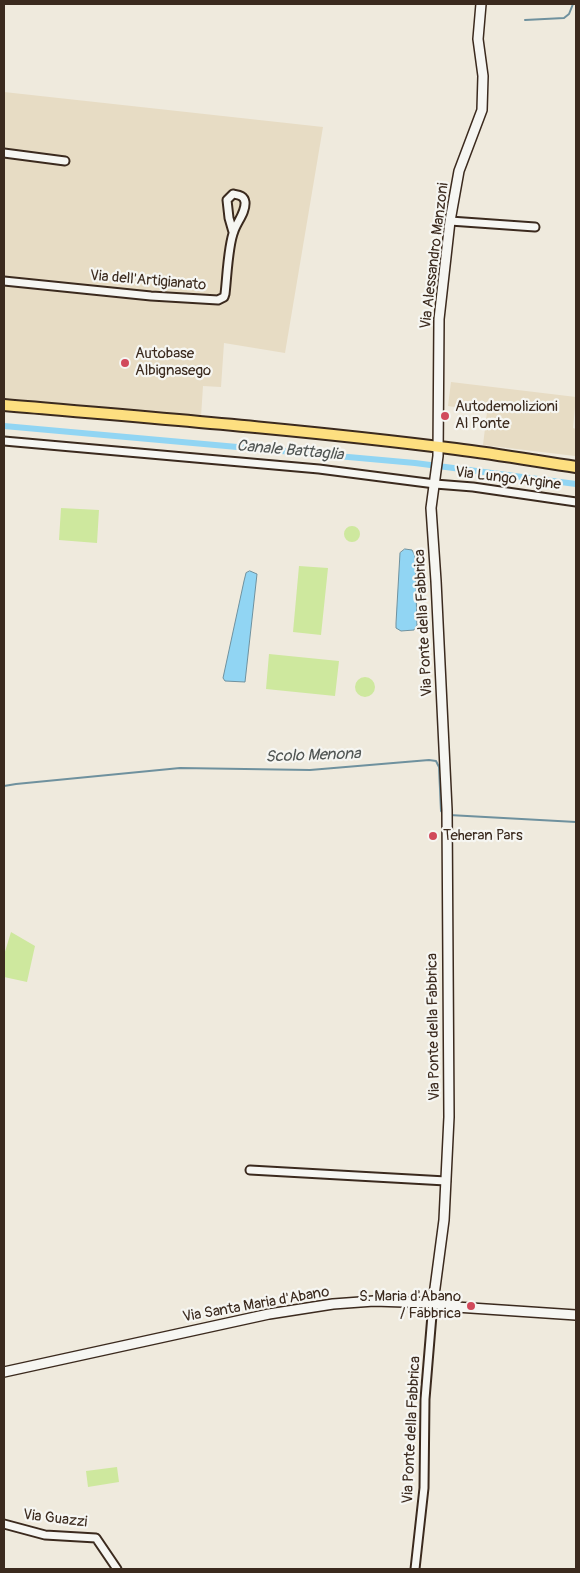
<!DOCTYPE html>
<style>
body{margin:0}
#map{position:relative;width:580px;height:1573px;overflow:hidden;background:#efeadd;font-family:Pangolin,sans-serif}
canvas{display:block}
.frame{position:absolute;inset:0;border:5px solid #3b2a1e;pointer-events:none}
</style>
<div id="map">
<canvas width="580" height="1573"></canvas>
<div class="frame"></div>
</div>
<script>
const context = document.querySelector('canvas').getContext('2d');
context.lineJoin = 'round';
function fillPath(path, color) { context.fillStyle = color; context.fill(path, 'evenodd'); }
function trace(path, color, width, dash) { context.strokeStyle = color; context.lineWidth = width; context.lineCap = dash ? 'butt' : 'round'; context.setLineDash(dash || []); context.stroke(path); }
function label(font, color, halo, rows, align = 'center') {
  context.font = font + ' Pangolin,sans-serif'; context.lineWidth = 4.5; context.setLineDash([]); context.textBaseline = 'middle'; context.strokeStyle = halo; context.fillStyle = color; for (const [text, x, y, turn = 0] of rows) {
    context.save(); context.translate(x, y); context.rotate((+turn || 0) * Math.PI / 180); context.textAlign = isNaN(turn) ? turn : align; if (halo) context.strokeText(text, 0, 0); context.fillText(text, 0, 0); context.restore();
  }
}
fillPath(new Path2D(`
 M4,92L323,127L285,353L224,343L221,387L203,386L201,417L4,400Z
 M451,382L576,397L573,428L576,429L575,456L483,445L487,412L448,406Z`), '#e7dcc4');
fillPath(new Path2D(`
 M61,508L99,510L97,543L59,540Z
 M344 534a8 8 0 1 1 16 0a8 8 0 1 1-16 0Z
 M299,566L328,568L321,635L293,632Z
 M269,654L339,661L335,696L266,689Z
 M355 687a10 10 0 1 1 20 0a10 10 0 1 1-20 0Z
 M11,932L35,946L27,982L4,977V955Z
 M117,1467L119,1482L88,1487L86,1471Z`), '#cee89e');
const water = new Path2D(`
 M405,549L412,550L415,556L417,625L414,630L401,631L396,628V623L400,553Z
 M250,571L257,574L245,682L225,681L223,678L244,581L246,573Z`);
fillPath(water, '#91d5f3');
trace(water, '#6f919e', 1);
trace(new Path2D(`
 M525,20L564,18L569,14L573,4
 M4,786L16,784L180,768L310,770L429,760L436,761L439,767L441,811L444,815
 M449,815L576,822`), '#6f919e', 2);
trace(new Path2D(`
 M4,426L415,463L576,484`), '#91d5f3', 6);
const minor = new Path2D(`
 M4,153L65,161
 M450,221L535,227
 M4,281L151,296L218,300L224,297L225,294C227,278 228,245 234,231C237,222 246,212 245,202C244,195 238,195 233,194L227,200L229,218L233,232
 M4,441L319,469L435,484L473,487L576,502
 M250,1170L446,1181
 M4,1524L45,1535L96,1538L117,1569
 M415,1569L424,1488L425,1399L433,1303`);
const tertiary = new Path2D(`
 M433,1303L444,1220L449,1117L447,810L436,581L431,508L438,456L439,319L450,221L459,171L482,110L483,76L478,39L481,4
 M4,1372L269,1314L333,1304L374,1301L433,1303L456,1307L576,1315`);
const primary = new Path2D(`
 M4,405C155,418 306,430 456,449C496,454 536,461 576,467`);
trace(minor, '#3b2a1e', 11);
trace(tertiary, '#3b2a1e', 12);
trace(primary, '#3b2a1e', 14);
trace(minor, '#f6f6f2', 7);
trace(tertiary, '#f6f6f2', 9);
trace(primary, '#fddf80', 10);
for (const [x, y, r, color] of [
 [125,363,5,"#d1495b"],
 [445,416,5,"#d1495b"],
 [433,836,5,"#d1495b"],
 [471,1306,5,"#d1495b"]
]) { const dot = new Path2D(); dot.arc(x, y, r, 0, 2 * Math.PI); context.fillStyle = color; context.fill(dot); trace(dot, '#f6f6f2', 2); }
label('15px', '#3b2a1e', '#f6f6f2', [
 ["Via Alessandro Manzoni",435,256,-83],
 ["Via dell'Artigianato",148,281,5],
 ["Via Lungo Argine",508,479,7],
 ["Via Ponte della Fabbrica",424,623,-93],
 ["Via Ponte della Fabbrica",434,1027,-91],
 ["Via Santa Maria d'Abano",256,1305,-10],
 ["Via Ponte della Fabbrica",412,1430,-87],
 ["Via Guazzi",55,1519,7]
]);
label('15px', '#3b2a1e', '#f6f6f2', [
 ["Autobase",135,354],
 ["Albignasego",135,371],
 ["Autodemolizioni",455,407],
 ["Al Ponte",455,424],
 ["Teheran Pars",443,836],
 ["S. Maria d'Abano",461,1297,"right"],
 ["/ Fabbrica",461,1314,"right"]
], 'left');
label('italic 16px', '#505553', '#f6f6f2', [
 ["Canale Battaglia",290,451,5],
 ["Scolo Menona",313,756,-2]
]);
</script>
